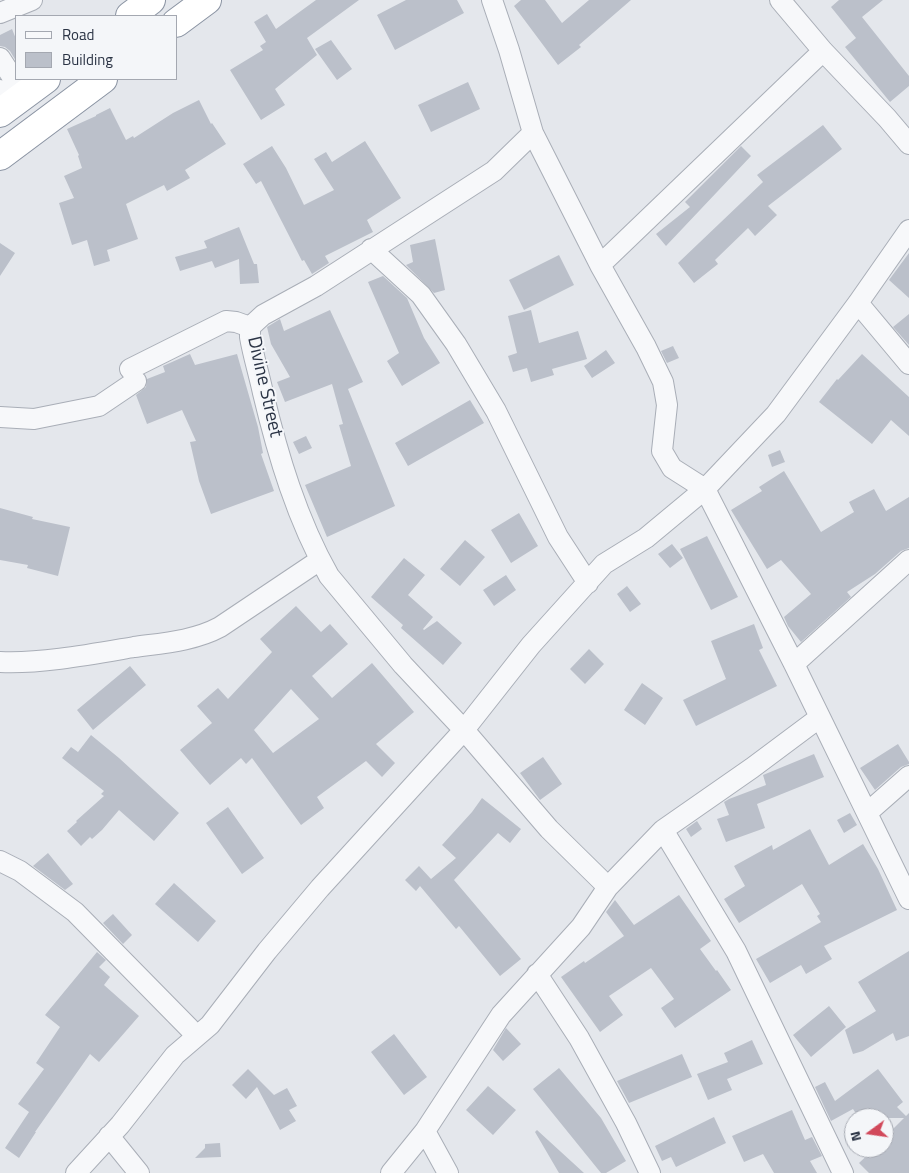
<!DOCTYPE html>
<style>
body{margin:0}
#map{position:relative;width:909px;height:1173px;overflow:hidden;background:#e4e7ec;font-family:"Titillium Web",sans-serif}
canvas{display:block}
.legend{position:absolute;left:15px;top:15px;width:162px;height:65px;box-sizing:border-box;background:#f4f6f9;border:1px solid #a4a8b1;margin:0;padding:6px 9px;list-style:none;font-size:15px;color:#2b3445}
.legend li{display:flex;align-items:center;gap:10px;height:25px}
.legend b{width:25px;border:1px solid #a4a8b1}
.north{position:absolute;left:844px;top:1108px;width:50px;height:50px;box-sizing:border-box;background:#f4f6f9;border:1px solid #a4a8b1;border-radius:50%;rotate:256deg;font-size:14px;font-weight:700;line-height:20px;text-align:center;color:#2b3445}
.north::after{content:'';display:block;margin:auto;width:18px;height:22px;background:#d1495b;clip-path:polygon(50% 0,100% 100%,50% 72%,0 100%)}
</style>
<div id="map">
<canvas width="909" height="1173"></canvas>
<ul class="legend">
<li><b style="height:6px;background:#f7f8fa"></b>Road</li>
<li><b style="height:14px;background:#bbc0ca"></b>Building</li>
</ul>
<div class="north">N</div>
</div>
<script>
const context = document.querySelector('canvas').getContext('2d');
context.lineJoin = 'round';
function fillPath(path, color) { context.fillStyle = color; context.fill(path, 'evenodd'); }
function trace(path, color, width, dash) { context.strokeStyle = color; context.lineWidth = width; context.lineCap = dash ? 'butt' : 'round'; context.setLineDash(dash || []); context.stroke(path); }
function label(font, color, halo, rows, align = 'center') {
  context.font = font + ' "Titillium Web",sans-serif'; context.lineWidth = 4; context.setLineDash([]); context.textBaseline = 'middle'; context.strokeStyle = halo; context.fillStyle = color; for (const [text, x, y, turn = 0] of rows) {
    context.save(); context.translate(x, y); context.rotate((+turn || 0) * Math.PI / 180); context.textAlign = isNaN(turn) ? turn : align; if (halo) context.strokeText(text, 0, 0); context.fillText(text, 0, 0); context.restore();
  }
}
fillPath(new Path2D(`
 M316,0H359L307,38L317,55L275,89L285,105L261,120L230,70L263,50L260,46L266,42L254,22L267,14L276,29Z
 M406,0H457L464,13L395,50L377,15Z
 M521,0H545L562,23L589,0H631L579,45L581,47L558,65L514,6Z
 M839,0H883L862,17L909,76V86L890,102L845,47L856,38L831,7Z
 M12,29L16,39V61L10,51L5,47L0,46V35Z
 M331,40L352,69L337,80L315,49Z
 M468,82L480,109L431,132L418,105Z
 M199,100L211,124L212,123L226,144L185,170L190,178L167,191L164,185L126,204L138,239L107,250L110,261L94,266L87,240L72,245L59,203L74,198L64,176L82,168L78,156L79,155L67,129L96,116V115L110,108L126,140L133,136L134,138L173,113Z
 M823,125L842,149L768,206L777,215L755,236L748,228L715,260L718,264L694,283L678,263L763,182L757,175Z
 M365,141L401,198L367,220L373,232L325,256L329,263L312,274L304,260L302,261L261,181L256,184L243,164L272,146L286,168L304,205L334,190L314,159L326,152L332,162Z
 M741,146L751,156L666,246L656,234L690,207L685,202Z
 M239,227L254,264H257L259,283L240,284L239,259L215,268L212,261L180,271L175,257L207,248L204,241Z
 M435,239L445,290L434,293L406,265L413,262L410,245Z
 M0,243L15,253L0,276Z
 M909,253V298L889,280Z
 M559,255L574,285L524,310L509,280Z
 M383,276L407,298L424,338L440,363L402,386L387,361L399,353L368,282Z
 M330,310L363,382L348,389L395,506L327,537L305,485L351,466L339,425L343,424L332,384L285,402L277,382L290,377L271,344L267,327L280,319L284,331Z
 M531,310L539,343L578,331L587,359L552,369L554,375L531,382L527,368L513,372L508,356L517,353L508,316Z
 M909,314V345L893,327Z
 M673,346L679,358L667,363L661,351Z
 M606,350L615,363L592,378L584,366Z
 M190,354L195,365L237,354L258,427L263,453L261,454L274,491L211,514L199,481L190,442L196,441L182,410L147,424L136,395L146,387L147,379L165,372L163,366Z
 M862,354L909,397V436L891,420L872,444L819,402L837,379L838,380Z
 M470,400L484,423L408,466L395,443Z
 M306,436L312,448L299,454L293,442Z
 M780,450L785,462L772,467L768,455Z
 M784,471L821,532L854,512L849,502L874,489L886,511L909,497V548L901,551L875,574L847,592L851,597L801,642L788,626L784,617L811,594L781,560L767,569L731,510L762,491L759,487Z
 M0,508L33,517L32,519L70,527L58,576L27,568L28,565L0,560Z
 M519,513L538,546L511,563L491,530Z
 M707,536L738,597L711,610L680,549Z
 M465,540L485,557L460,586L440,569Z
 M672,544L683,558L670,568L658,554Z
 M404,558L425,575L408,595L433,617L423,629L424,630L437,621L462,643L443,665L401,628L403,625L371,597Z
 M506,575L516,590L494,606L483,590Z
 M627,586L641,604L630,612L617,594Z
 M296,606L321,632L330,624L348,644L312,676L332,698L372,663L414,712L376,744L395,763L382,777L366,761L317,797L324,808L301,825L252,758L246,764L241,758L210,785L180,750L212,723L197,706L218,688L228,699L272,652L260,639ZM291,689L319,719L273,753L254,730Z
 M754,624L763,648L759,650L777,686L696,726L683,700L726,679L711,641Z
 M589,649L604,664L585,684L570,669Z
 M130,666L146,685L93,730L77,710Z
 M642,683L663,698L645,725L624,710Z
 M91,735L119,758L179,813L154,841L119,810L102,830L92,839L90,837L81,846L67,831L77,822L76,821L104,796L101,794L104,791L62,758L71,747L78,752Z
 M898,744L909,762V764L901,767L875,790L860,768Z
 M814,754L824,777L757,804L765,828L726,842L717,819L729,815L724,802L729,799L766,785L763,775Z
 M543,757L562,784L540,800L520,773Z
 M482,798L521,829L510,843L498,833L454,880L521,959L500,976L459,926L456,929L420,886L416,891L405,880L419,866L431,879L456,858L442,845L472,812Z
 M228,807L264,858L242,874L206,823Z
 M850,813L857,825L844,833L837,820Z
 M697,821L702,829L691,837L686,829Z
 M810,829L829,865L863,844L878,869L897,910L824,946L832,959L806,974L801,965L770,983L756,959L821,922L817,916L820,914L802,884L739,923L724,899L745,886L734,866L772,845L773,850Z
 M48,853L73,884L65,890L33,866Z
 M174,883L216,921L198,942L155,904Z
 M679,895L711,941L700,949L716,971L717,970L731,990L675,1028L661,1008L674,999L651,968L609,996L623,1015L600,1032L561,977L584,961L585,963L624,936L606,912L615,900L634,925Z
 M113,914L132,935L123,944L103,923Z
 M909,951V1036L896,1041L893,1033L863,1051L853,1054L845,1030L876,1011L858,982Z
 M97,952L106,960L99,967L110,977L104,985L139,1016L99,1062L90,1054L35,1132H36L19,1158L5,1148L29,1112L18,1104L44,1069L36,1063L60,1027L45,1015Z
 M829,1006L846,1027L811,1057L793,1035Z
 M506,1028L521,1044L503,1061L493,1050Z
 M394,1034L427,1077L404,1095L371,1052Z
 M752,1040L763,1064L727,1079L732,1090L708,1100L697,1074L728,1062L724,1053Z
 M682,1054L692,1077L629,1103L617,1081Z
 M559,1068L601,1118L626,1161L606,1173H601L533,1089Z
 M248,1069L274,1095L287,1088L297,1106L289,1110L296,1121L280,1130L257,1087L246,1099L232,1085Z
 M878,1069L903,1102L897,1107L906,1116L909,1113V1173H869L859,1163L875,1148H884V1138L904,1118H859L853,1109L831,1121L815,1087L825,1082L835,1101Z
 M488,1086L516,1110L493,1135L466,1110Z
 M792,1110L805,1140L812,1137L822,1156L810,1161L817,1173H774L763,1154L744,1162L732,1136Z
 M714,1117L726,1143L676,1167L671,1157L662,1161L655,1146Z
 M537,1130L584,1173H559L535,1132Z
 M220,1143L221,1157L195,1158L205,1148V1144Z`), '#bbc0ca');
const minor = new Path2D(`
 M492,0L509,50L533,133L600,265L646,347L663,382L667,405L662,451L672,468L705,489L794,664L909,899
 M780,0L823,51L887,118L909,144
 M0,13L32,0
 M0,58L24,95
 M0,90L16,100
 M533,133L494,171L316,286L263,315L250,327V337C253,355 259,374 263,393C278,456 297,519 329,576L403,665L464,730L549,829L608,887
 M371,249L421,295L456,344L496,411L558,537L588,583
 M600,265L823,51
 M858,303L909,364
 M130,369L226,321L236,322L250,327
 M0,417L34,419L99,406L136,381
 M0,662C41,664 93,654 134,647C163,643 194,641 220,627L320,560
 M794,664L909,560
 M819,718L752,768L663,830L736,951L843,1173
 M867,813L909,776
 M0,861L20,871L75,912L197,1036
 M537,974L579,1038L626,1123L650,1173
 M425,1131L448,1173
 M109,1136L139,1173
 M76,1173L120,1125L175,1055L210,1025L267,951L320,888L464,730L531,645L604,564L646,538L705,489L776,414L858,303L909,230
 M391,1173L425,1131L501,1015L581,927L608,887L663,830`);
const highway = new Path2D(`
 M130,16L151,0
 M176,23L207,0
 M0,113L46,79
 M0,156L103,79`);
trace(minor, '#a9aeb7', 22);
trace(highway, '#8b94a3', 30);
trace(minor, '#f7f8fa', 20);
trace(highway, '#fff', 28);
label('19px', '#2b3445', '#f4f6f9', [
 ["Divine Street",264,387,77]
]);
</script>
